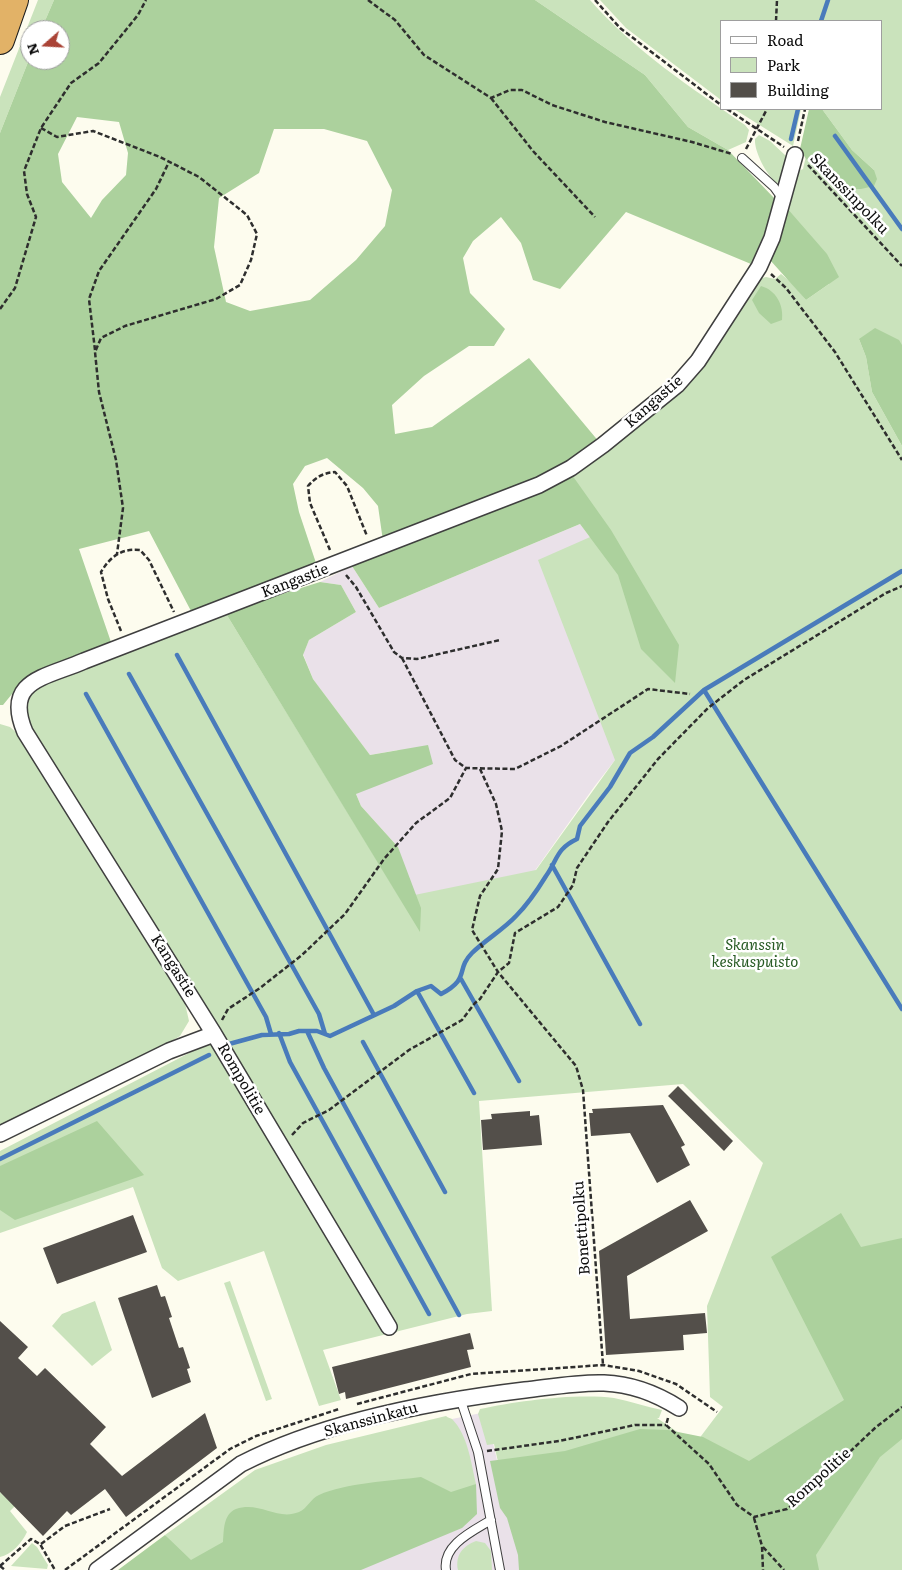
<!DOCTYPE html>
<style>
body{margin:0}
#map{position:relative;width:902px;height:1570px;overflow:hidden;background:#fdfcee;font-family:Literata,serif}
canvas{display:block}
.legend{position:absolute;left:720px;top:20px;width:162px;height:90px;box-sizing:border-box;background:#fff;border:1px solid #9e9e9e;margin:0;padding:6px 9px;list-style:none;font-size:15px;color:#0c0c0c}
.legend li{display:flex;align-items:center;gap:10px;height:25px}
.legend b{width:25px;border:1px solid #9e9e9e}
.north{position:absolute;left:20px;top:20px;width:50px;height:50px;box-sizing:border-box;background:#fff;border:1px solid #9e9e9e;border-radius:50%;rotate:251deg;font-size:14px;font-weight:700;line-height:20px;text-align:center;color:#0c0c0c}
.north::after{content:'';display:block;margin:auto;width:18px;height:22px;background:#aa4336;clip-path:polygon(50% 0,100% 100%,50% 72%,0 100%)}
</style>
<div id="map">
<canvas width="902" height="1570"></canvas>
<ul class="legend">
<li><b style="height:6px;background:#fff"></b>Road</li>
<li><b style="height:14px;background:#cae3bc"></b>Park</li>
<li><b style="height:14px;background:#534f4a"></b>Building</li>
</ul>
<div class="north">N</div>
</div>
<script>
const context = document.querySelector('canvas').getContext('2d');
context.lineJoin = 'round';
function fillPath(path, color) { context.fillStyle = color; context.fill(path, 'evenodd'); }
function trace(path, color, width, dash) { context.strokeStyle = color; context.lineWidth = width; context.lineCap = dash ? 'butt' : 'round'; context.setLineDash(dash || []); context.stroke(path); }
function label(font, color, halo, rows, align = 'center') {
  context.font = font + ' Literata,serif'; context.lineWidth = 5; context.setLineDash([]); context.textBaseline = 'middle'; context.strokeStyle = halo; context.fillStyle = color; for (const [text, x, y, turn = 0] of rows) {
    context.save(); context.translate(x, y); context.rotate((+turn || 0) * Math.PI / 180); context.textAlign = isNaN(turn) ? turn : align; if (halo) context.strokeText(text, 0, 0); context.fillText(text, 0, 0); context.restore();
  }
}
fillPath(new Path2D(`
 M580,524L618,575L675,683L594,787L508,909L420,932L398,847L361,806L356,794L398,750L370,755L313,679L303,654L309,640L356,612L341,585L320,582L352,566L379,608Z
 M486,1412L522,1570H333L474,1513L452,1419Z`), '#eae1e9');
fillPath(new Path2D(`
 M38,0H54L41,30H30V57L0,133V97Z
 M535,0H590C635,51 690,87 745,125L749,130L746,142L728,150L688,127L645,75Z
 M600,0H902V365L859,339L866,357L872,392L902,446V1570H522L494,1444L487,1445L478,1414L480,1409C517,1401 576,1393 614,1398C630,1401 646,1407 662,1410L659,1418H657L695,1444L723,1407L710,1397L707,1306L763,1163L683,1084L479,1101L492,1311L467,1314L323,1350L341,1400L319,1406L264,1251L178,1281L162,1268L133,1187L0,1233V1151L195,1050L215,1028L33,731C25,713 25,700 39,685L225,612L400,898L536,870L615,760L538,560L597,534L572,475L634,429L759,279L766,277L775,279L781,274L792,283L806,300L829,284L786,207L794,173L803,169L817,109L873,186L874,170L852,150L822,109H881V21H721V100L626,28Z
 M734,109H801L793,146Z
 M759,135L770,141L786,156L787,164L782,182L776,183C767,175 754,152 755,139Z
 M0,724L10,727L18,734L184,999L189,1021L180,1036L170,1042L0,1128Z
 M230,1281L272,1399L266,1401L224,1283Z
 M95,1301L112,1350L92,1366L52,1326L62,1314Z
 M446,1416C448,1418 451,1418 452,1419C468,1435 471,1463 476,1484L333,1570H130L169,1540L165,1535L255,1470L326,1445Z
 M0,1492L15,1506L10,1511L27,1532C22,1543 11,1555 0,1557Z
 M476,1541L485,1543L491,1551L492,1570H458C455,1555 463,1546 476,1541Z
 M32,1543L37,1547L48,1565L47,1569L11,1566Z`), '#cae3bc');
fillPath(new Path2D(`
 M54,0H535L645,75L688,127L728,150L774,198L770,221L751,264L626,212L560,289L533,280L521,243L501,217L473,241L463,258L470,293L505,329L494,346H469L424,376L392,405L395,434L432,427L529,358L600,443L564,467L383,541L378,506L363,488L327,458L305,466L293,484L299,512L316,563L191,611L149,531L79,549L111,642L40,672L21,683L3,705H0V133L30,57V60H60V30H41ZM77,117L119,122L128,153L126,175L102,200L91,218L62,182L58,154ZM274,129H324L367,141L392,190L385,226L356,260L310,300L250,311L226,302L214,247L219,198L259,173Z
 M809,109H822L852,150L874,170L877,179L874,186L861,189H837L806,159L800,149Z
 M786,207L827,254L839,277L806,300L770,260L771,252Z
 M761,286C776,290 784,305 782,320L771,324L759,313L752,300Z
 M875,328L899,340L902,345V446L872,392L866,357L859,339Z
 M572,475L611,530L679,645L675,683L641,649L618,575L580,524L379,608L352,566L549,487Z
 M320,582L341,585L356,612L309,640L303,655L313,679L370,755L428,745L433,764L356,794L361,806L398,847L421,908L420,932L225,612Z
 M97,1121L144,1175L15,1220L0,1210V1166Z
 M841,1213L861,1247L902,1238V1439L880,1457L816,1555L819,1570H519L518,1555L507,1518L500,1508L490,1461L565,1451L640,1429L668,1430L703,1437L749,1461L844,1400L771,1257Z
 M421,1477L451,1492L476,1484L477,1514L462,1528L361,1570H118L165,1535L191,1560L223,1542C224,1531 223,1514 236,1509C260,1501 277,1521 299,1512C307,1509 311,1498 319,1495C345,1483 391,1481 421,1477Z`), '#acd19d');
trace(new Path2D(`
 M821,21L828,0
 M835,136L902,229
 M791,139L798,109
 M177,655L374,1015
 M129,674L319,1014L325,1034
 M704,690L902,1009
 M86,694L266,1017L271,1034
 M552,865L640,1024
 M461,979L519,1081
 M417,991L474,1093
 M307,1031L324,1068L459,1315
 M279,1033L290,1062L429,1314
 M363,1042L445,1192
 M229,1044L262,1035L289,1034L299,1031H317L330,1036L394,1006L417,991L431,986L441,994C471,978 455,970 472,953C485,940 503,930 516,916C527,905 538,889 546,876C558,859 556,849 577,839L580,826L610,787L630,753L653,737L704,690L902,571
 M0,1159L209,1055`), '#497bbb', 4.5);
fillPath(new Path2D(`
 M678,1086L733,1141L724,1151L668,1096Z
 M663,1105L685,1145L681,1147L690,1165L657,1183L630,1133L591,1136L589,1113H593L592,1109Z
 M530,1111V1116L539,1115L542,1145L483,1150L481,1120L492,1119L491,1114Z
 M690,1200L708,1231L627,1276L630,1319L705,1313L707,1333L683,1335L684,1350L606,1355L599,1251Z
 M133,1215L147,1252L57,1284L43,1248Z
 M157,1285L161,1297L165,1296L172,1317L169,1318L179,1348L183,1347L190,1368L187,1369L191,1382L152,1398L118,1298Z
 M0,1321L28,1347L18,1358L37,1376L45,1368L106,1427L90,1444L122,1476L205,1413L217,1448L126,1517L105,1489L71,1515L67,1511L43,1536L0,1492Z
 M470,1333L474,1349L467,1350L471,1367L346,1399L345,1392L339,1394L332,1367Z`), '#534f4a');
const lane = new Path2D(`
 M742,158L774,187L782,198
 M460,1398L478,1452L500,1570
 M446,1570C442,1545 473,1531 491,1520`);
const street = new Path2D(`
 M214,1034L25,732C3,680 45,678 84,661L539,485L571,468L603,445L677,385L698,361L759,267L772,238L795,155
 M0,1134L169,1051L214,1034L389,1327
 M97,1570L241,1464C323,1422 433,1401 525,1390C551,1387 579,1382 604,1383C631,1384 657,1394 679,1408`);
const highway = new Path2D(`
 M0,40L14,0`);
trace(lane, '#3f3f3f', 10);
trace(street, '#3f3f3f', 18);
trace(highway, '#1d1d1d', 30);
trace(new Path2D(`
 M368,0L395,20L424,55L491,98L510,90H522L552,105L605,122L692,142L732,154
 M595,0L620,28L721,105
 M776,21L777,0
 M491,98L533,151L595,217
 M727,109L784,147
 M41,128L57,137L93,131L160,157L199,177L247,215L257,234L251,260L240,285L216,299L125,326L101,338L95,352L99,392L116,460L123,508L117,554
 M798,141L805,109
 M746,149L767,109
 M808,165L902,266
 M771,274L786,288L835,352L902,460
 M0,309L15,288L36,217L27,194L24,171L41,128L71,83L99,63L138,15L146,0
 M95,350L89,299L99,271L156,189L169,162
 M330,550L310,503L308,486C316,477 323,473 335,472L347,486L367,536
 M346,575L356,587L394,652L402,658L417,659L500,640
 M121,631L108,599L101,572C110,557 121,548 140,550L149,560L174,612
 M402,658L455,760L466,768L515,769L561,746L648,689L690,694
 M480,769L496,804L502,831L498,869L480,896L472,930L498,972L576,1066L583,1090L603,1365
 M222,1020L228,1009L260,988L302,955L345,914L384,859L416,823L450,798L466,768
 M292,1135L303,1123L329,1110L409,1050L462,1020L475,1003L480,999L498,972L509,963L515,933L558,907L573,885L577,868L608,822L658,759L708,708L744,680L886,593L902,586
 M357,1404L471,1374L603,1365L639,1371L676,1384L717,1412
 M668,1418L666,1425L709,1464L737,1505L754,1517L787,1509L800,1499L875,1428L902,1407
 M487,1451L559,1441L635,1425H666
 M754,1518L762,1546L763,1570
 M41,1544L65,1526L110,1509
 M763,1547L784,1570
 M0,1566L31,1539L40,1544L55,1570
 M0,1566L5,1570
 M65,1570L230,1449L256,1436L339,1409`), '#2e2e2e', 2.5, [5, 2.5]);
trace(lane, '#fff', 8);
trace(street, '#fff', 15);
trace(highway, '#e2b267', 28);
label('15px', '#0c0c0c', '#fff', [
 ["Skanssinpolku",849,194,46],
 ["Kangastie",654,402,-41],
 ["Kangastie",295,581,-21],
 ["Kangastie",173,966,58],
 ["Rompolitie",241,1079,60],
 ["Bonettipolku",582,1228,-94],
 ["Skanssinkatu",371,1420,-15],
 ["Rompolitie",819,1478,-42]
]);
label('italic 15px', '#285b25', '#fff', [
 ["Skanssin",755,946],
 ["keskuspuisto",755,963]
]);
</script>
